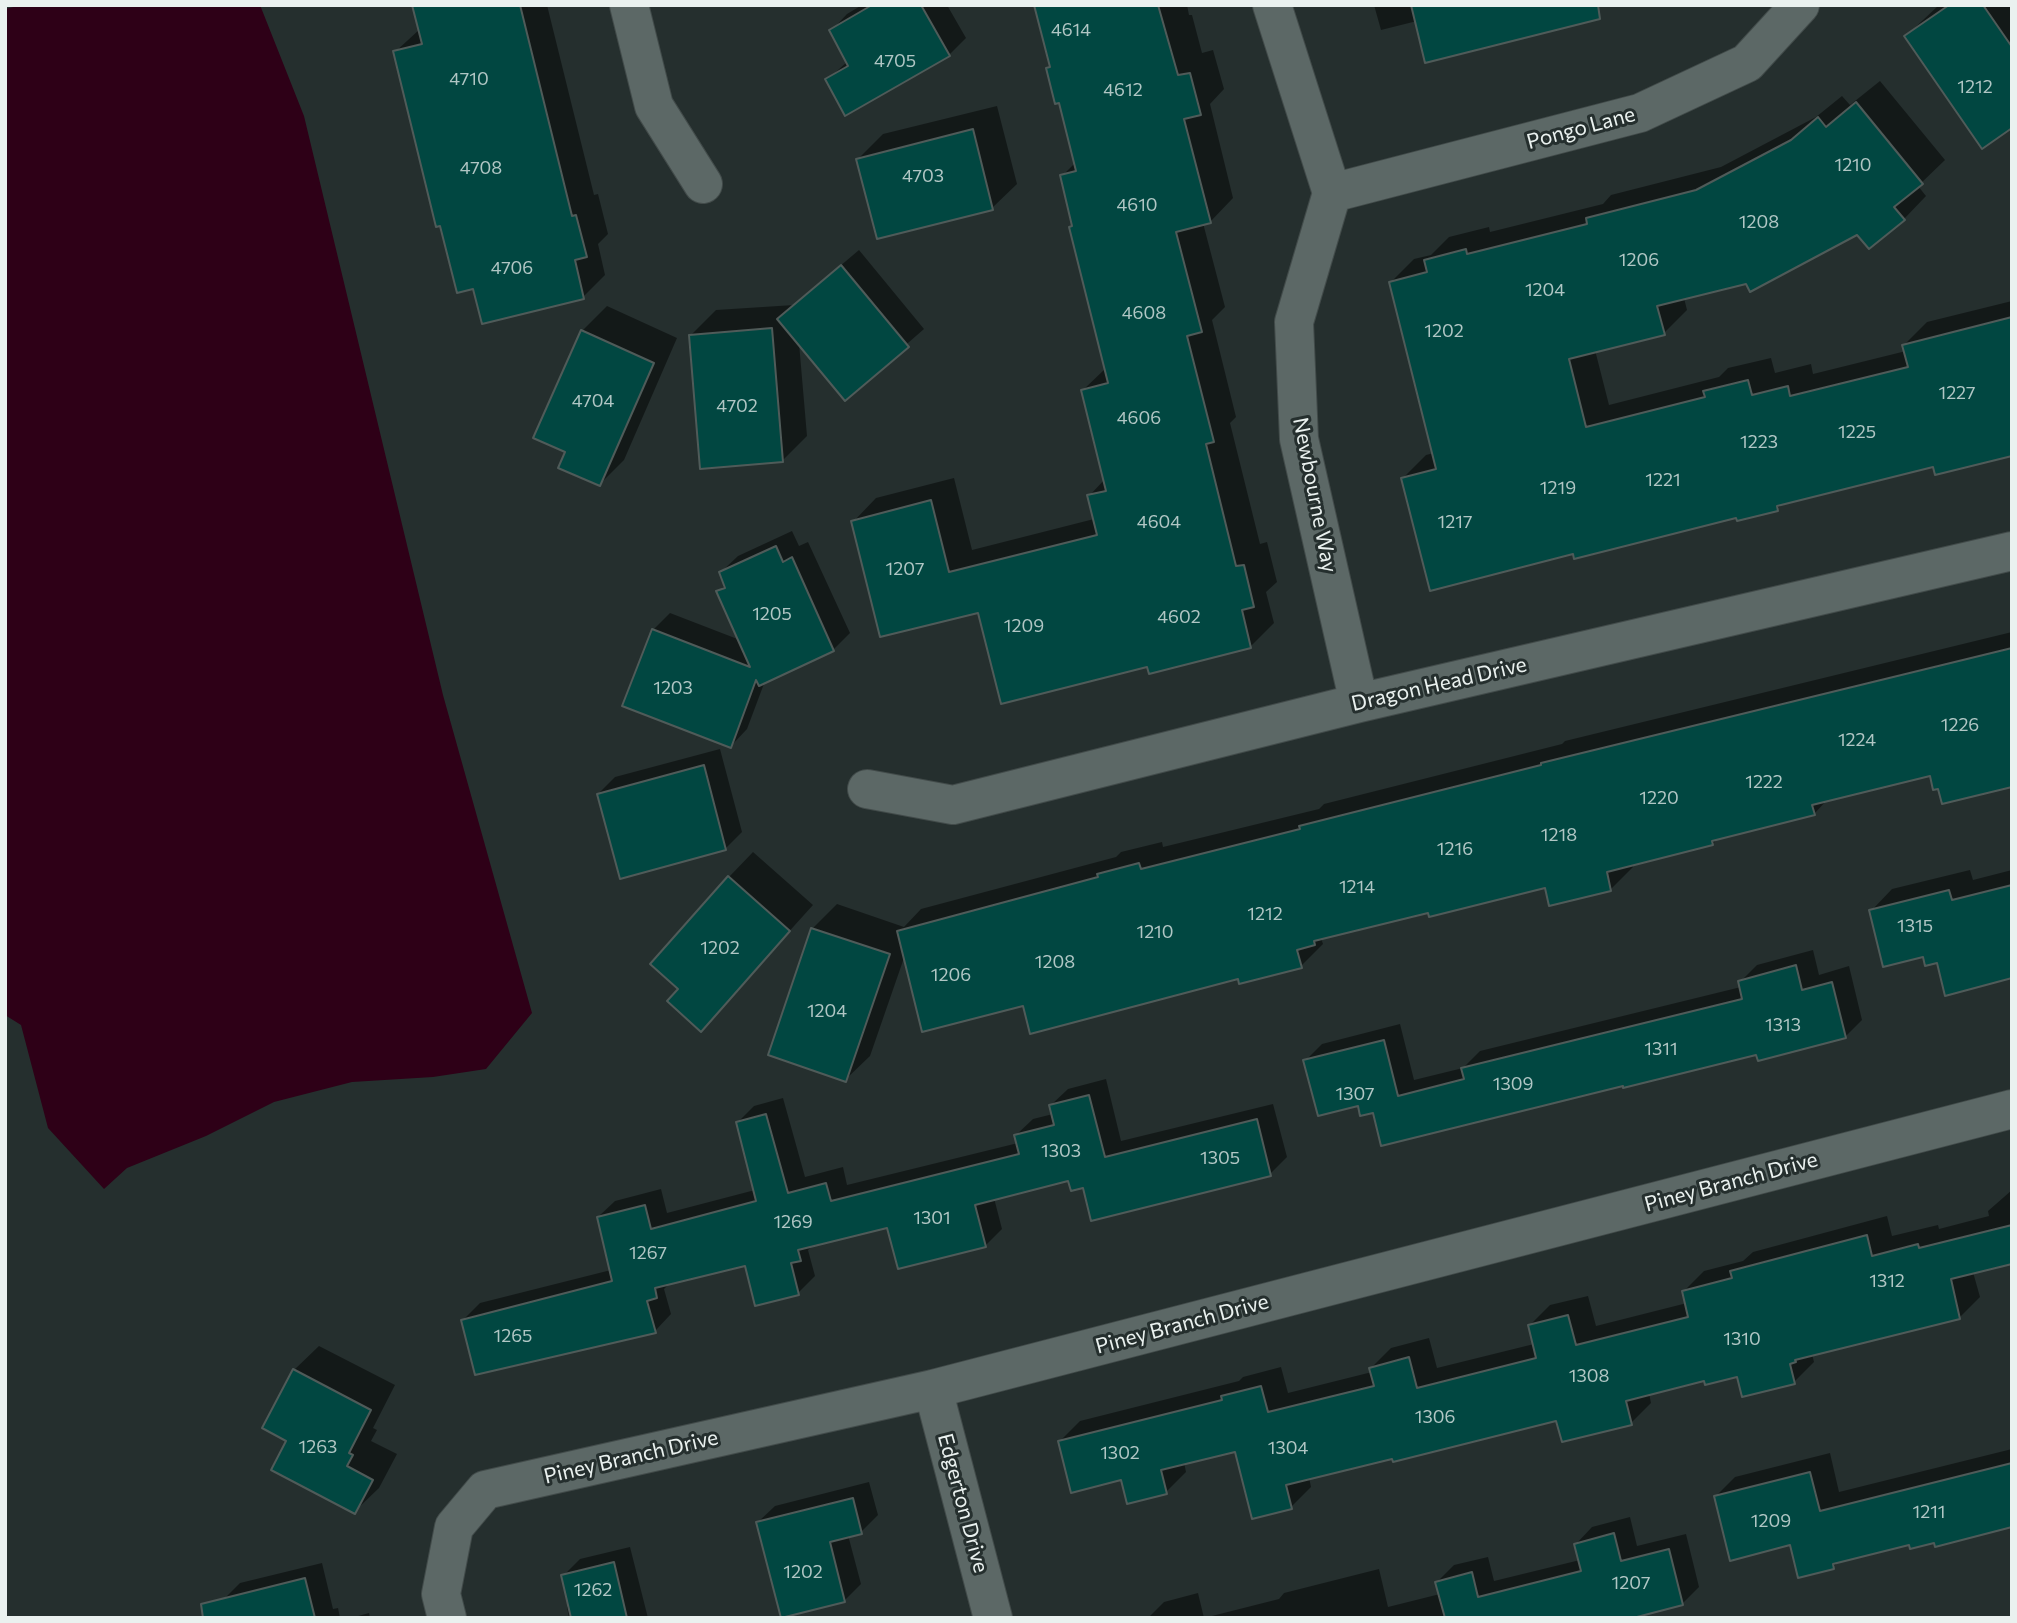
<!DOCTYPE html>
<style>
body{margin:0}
#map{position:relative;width:2017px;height:1623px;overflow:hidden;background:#252f2e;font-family:Commissioner,sans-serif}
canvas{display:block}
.frame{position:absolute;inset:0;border:7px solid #eaf1ef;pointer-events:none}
</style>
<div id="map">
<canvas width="2017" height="1623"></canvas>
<div class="frame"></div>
</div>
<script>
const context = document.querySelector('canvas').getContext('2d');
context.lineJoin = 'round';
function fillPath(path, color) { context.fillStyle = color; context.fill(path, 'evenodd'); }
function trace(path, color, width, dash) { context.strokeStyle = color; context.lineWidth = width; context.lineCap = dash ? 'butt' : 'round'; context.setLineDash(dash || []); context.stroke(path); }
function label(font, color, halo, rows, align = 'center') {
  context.font = font + ' Commissioner,sans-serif'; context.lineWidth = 6; context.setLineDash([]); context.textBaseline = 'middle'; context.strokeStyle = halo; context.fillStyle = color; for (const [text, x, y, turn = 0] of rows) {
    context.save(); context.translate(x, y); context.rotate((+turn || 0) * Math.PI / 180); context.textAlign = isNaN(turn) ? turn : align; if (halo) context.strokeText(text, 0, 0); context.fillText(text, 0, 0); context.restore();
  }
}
fillPath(new Path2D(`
 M22,5H260L304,116L443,695L532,1013L486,1069L433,1077L352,1082L274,1102L206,1136L127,1168L104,1189L48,1128L21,1025L5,1015V9Z`), '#2e0017');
fillPath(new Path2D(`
 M414,5H547L594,195L598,194L608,234L598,244L605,275L583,297L474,286L395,52L420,29Z
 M862,5H947L966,38L949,55L827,80L848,61L831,31L847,14Z
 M1036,5H1187L1189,15H1192L1202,53L1213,50L1224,89L1210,104L1233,198L1210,222L1203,223L1225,307L1212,320L1236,417L1230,423L1260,544L1267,542L1277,582L1266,592L1274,623L1250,647L1149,665L979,611L853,522L876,498L954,478L972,550L1094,519L1089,496L1105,479L1083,390L1106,368L1071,227L1074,224L1062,176L1076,162L1061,101L1048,68L1051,65Z
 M1374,5H1587L1417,21L1381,30Z
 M1939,5H2012V126L1906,36Z
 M1880,81L1945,160L1918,186L1926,196L1904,219L1858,233L1747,282L1684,298L1687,310L1664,333L1595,350L1609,405L1719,377L1728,368L1771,358L1775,373L1811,364L1813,374L1906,351L1904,345L1927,322L2012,301V446L1784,503L1777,509L1737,516L1575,552L1403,478L1426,455L1434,453L1391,282L1414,259L1431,255L1449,237L1489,227L1490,232L1603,204L1611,195L1721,167L1816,117L1842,96L1850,105Z
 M997,106L1017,184L992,208L858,159L883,134Z
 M859,250L924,329L845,398L799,343L807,436L782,461L691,335L716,310L794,305Z
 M607,306L677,338L624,460L600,484L567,452L582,331Z
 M792,531L799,546L808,542L850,633L833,650L765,681L747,729L731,746L653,630L670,613L740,640L718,592L726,584L721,572L738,556Z
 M2012,632V785L1939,787L1931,773L1828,799L1814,814L1719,837L1713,844L1632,864L1633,867L1611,889L1546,886L1430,911L1321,938L1323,944L1301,966L1239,977L1024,1004L905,955L870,1056L845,1080L812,929L837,904L904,927L921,909L1116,857L1121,852L1162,842L1163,847L1319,809L1324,804L1562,744L1565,741Z
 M720,749L742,832L725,849L598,794L615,777Z
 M753,852L813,905L701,1029L680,989L729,877Z
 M1970,870L1973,880L2012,870V976L1938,961L1924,954L1871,911L1892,889Z
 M1813,950L1819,975L1849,966L1862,1020L1845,1037L1758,1053L1624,1084L1374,1111L1359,1104L1305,1061L1322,1044L1400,1024L1414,1080L1463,1068L1480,1051L1741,987L1740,982L1757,965Z
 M1106,1079L1121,1141L1273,1104L1287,1157L1270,1174L1084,1186L1070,1179L994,1198L1002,1229L985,1246L889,1226L815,1244L808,1250L815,1276L798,1293L746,1263L671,1282L664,1289L671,1314L655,1331L463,1320L480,1303L611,1270L598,1217L615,1201L661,1189L667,1213L755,1190L738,1122L754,1106L783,1098L805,1177L843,1167L847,1185L1018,1143L1016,1135L1033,1119L1053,1114L1051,1105L1068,1089Z
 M2012,1190V1262L1973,1272L1980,1297L1960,1317L1812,1354L1814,1362L1794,1382L1739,1375L1706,1379L1649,1393L1651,1403L1631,1423L1557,1419L1309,1477L1311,1487L1291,1507L1236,1449L1184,1462L1186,1472L1166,1492L1122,1478L1060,1441L1080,1421L1239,1381L1243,1377L1281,1367L1288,1393L1372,1372L1371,1368L1391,1348L1429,1338L1437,1368L1534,1344L1530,1325L1550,1305L1588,1296L1596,1326L1687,1303L1684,1291L1704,1271L1743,1261L1753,1252L1887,1216L1892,1236L1938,1225L1939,1229L1989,1216L1988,1211Z
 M319,1346L395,1385L373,1428L377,1430L371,1441L397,1454L379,1488L354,1512L288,1440L294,1370Z
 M2012,1449V1525L1935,1541L1910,1543L1841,1560L1833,1567L1715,1497L1735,1477L1830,1453L1839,1492Z
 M869,1482L878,1515L861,1532L848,1535L861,1584L845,1600L758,1522L775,1506Z
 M1630,1517L1637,1546L1686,1534L1699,1587L1682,1604L1626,1618H1148L1164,1602L1198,1593L1204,1618L1279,1599L1284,1593L1379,1569L1388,1607L1440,1594L1437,1582L1454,1565L1488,1557L1494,1581L1580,1560L1576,1544L1592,1527Z
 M630,1547L648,1618H569L567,1607L570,1604L563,1576L580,1559Z
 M322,1563L333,1609L338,1608L340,1618H228L223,1600L240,1583Z
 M369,1613L370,1618H351Z`), '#0007');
const building = new Path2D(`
 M412,5H520L572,216L576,215L587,257L575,260L584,299L482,324L473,289L457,293L440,226L436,227L393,51L422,44Z
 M872,5H921L950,56L845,116L825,79L848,66L829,30Z
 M1034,5H1158L1178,75L1190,73L1201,115L1184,119L1211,223L1176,232L1202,332L1187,336L1214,442L1206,444L1236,566L1244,565L1254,607L1242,610L1251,648L1149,674L1147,667L1001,704L978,613L880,637L851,521L931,500L949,572L1097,535L1087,495L1106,491L1081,390L1108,383L1069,227L1072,226L1060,175L1076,171L1059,103L1055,104L1046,68L1050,67Z
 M1411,5H1598L1600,19L1425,63Z
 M1949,5H1983L2012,47V128L1982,149L1904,36Z
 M1856,102L1923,184L1894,207L1905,220L1869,249L1857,235L1750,292L1746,284L1657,306L1665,335L1569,359L1586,427L1705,397L1703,391L1748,380L1752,395L1788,386L1790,396L1908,367L1902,345L2012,317V456L1935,475L1933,467L1777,506L1778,511L1737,521L1736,518L1574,559L1573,554L1430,591L1401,478L1436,469L1389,282L1427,272L1424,260L1466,249L1467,254L1587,224L1586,218L1696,190L1791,140L1818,117L1826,127Z
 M973,129L993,210L877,239L856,159Z
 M841,265L909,347L845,401L777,319Z
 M772,328L783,462L700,469L689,335Z
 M581,330L654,363L600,486L558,468L565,452L533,438Z
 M776,546L783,562L792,557L834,651L759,686L756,680L731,748L622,706L652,629L750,667L716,591L725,588L719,572Z
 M2012,648V787L1942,804L1938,789L1933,790L1930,776L1812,805L1815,815L1712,841L1713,845L1607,872L1611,891L1549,906L1545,888L1429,917L1428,913L1314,941L1315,945L1297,950L1302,968L1239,984L1238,979L1030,1034L1023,1006L922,1032L897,931L1098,877L1097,874L1139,863L1141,869L1300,829L1299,826L1541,765V763Z
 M704,765L726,850L620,879L597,794Z
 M728,876L790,931L701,1032L667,1001L678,989L650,964Z
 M2012,885V978L1945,996L1937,963L1925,966L1923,957L1883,967L1869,910L1949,890L1952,900Z
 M811,928L890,954L846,1082L768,1055Z
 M1796,965L1802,990L1832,982L1846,1038L1758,1061L1756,1055L1623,1088V1086L1381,1146L1373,1113L1360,1116L1358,1106L1318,1116L1303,1060L1384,1040L1398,1096L1464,1079L1461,1068L1742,999L1738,981Z
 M1089,1095L1105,1157L1257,1119L1271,1176L1091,1221L1083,1188L1071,1191L1068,1181L975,1205L986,1247L898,1269L887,1228L798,1250L801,1261L791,1263L799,1295L755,1306L745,1266L655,1288L657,1298L647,1301L656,1333L475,1375L461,1320L612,1281L597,1217L645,1205L651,1229L756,1201L736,1122L766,1114L788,1193L826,1183L831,1201L1019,1154L1014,1135L1054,1125L1049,1105Z
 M2012,1225V1264L1951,1279L1960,1319L1795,1360L1796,1362L1790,1364L1795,1384L1742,1397L1737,1377L1705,1385L1704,1381L1626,1401L1632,1425L1562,1442L1556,1421L1393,1462L1392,1459L1286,1485L1292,1509L1252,1519L1235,1452L1161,1470L1167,1494L1127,1504L1121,1480L1071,1493L1058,1441L1222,1400L1221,1396L1261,1386L1268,1412L1374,1386L1369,1368L1409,1357L1417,1388L1536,1358L1528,1325L1568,1315L1576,1345L1688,1317L1682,1291L1732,1278L1730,1271L1867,1235L1872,1256L1918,1244L1919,1248Z
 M293,1369L371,1410L349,1453L353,1455L347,1466L373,1480L355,1514L271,1470L286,1441L262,1428Z
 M2012,1463V1527L1935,1547L1934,1543L1910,1549L1909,1545L1833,1564L1834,1569L1798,1578L1790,1545L1730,1561L1714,1496L1810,1472L1820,1511Z
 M853,1498L862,1534L830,1542L845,1602L781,1618L756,1522Z
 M1614,1533L1621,1561L1669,1549L1683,1605L1633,1618H1445L1435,1582L1472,1572L1478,1597L1581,1571L1574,1544Z
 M614,1562L627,1618H571L561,1575Z
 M305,1578L315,1618H203L201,1604Z`);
fillPath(building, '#014741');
trace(building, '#4f5b59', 2);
const street = new Path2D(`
 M629,5L654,106L703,184
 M1272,5L1332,193L1294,322L1299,439L1359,703
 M1332,193L1640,113L1747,63L1800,5
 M867,789L953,805L1359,703L2012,551
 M933,1389L993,1618
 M447,1618L441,1594L454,1527L485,1490L933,1389L2012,1109`);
trace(street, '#424b4a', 40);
trace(street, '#5c6866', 38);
label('18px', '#b0c6c4', null, [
 ["4614",1071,30],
 ["4705",895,61],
 ["4710",469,79],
 ["1212",1975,87],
 ["4612",1123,90],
 ["1210",1853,165],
 ["4708",481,168],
 ["4703",923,176],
 ["4610",1137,205],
 ["1208",1759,222],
 ["1206",1639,260],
 ["4706",512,268],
 ["1204",1545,290],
 ["4608",1144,313],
 ["1202",1444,331],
 ["1227",1957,393],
 ["4704",593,401],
 ["4702",737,406],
 ["4606",1139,418],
 ["1225",1857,432],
 ["1223",1759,442],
 ["1221",1663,480],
 ["1219",1558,488],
 ["4604",1159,522],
 ["1217",1455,522],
 ["1207",905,569],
 ["1205",772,614],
 ["4602",1179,617],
 ["1209",1024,626],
 ["1203",673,688],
 ["1226",1960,725],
 ["1224",1857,740],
 ["1222",1764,782],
 ["1220",1659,798],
 ["1218",1559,835],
 ["1216",1455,849],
 ["1214",1357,887],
 ["1212",1265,914],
 ["1315",1915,926],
 ["1210",1155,932],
 ["1202",720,948],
 ["1208",1055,962],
 ["1206",951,975],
 ["1204",827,1011],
 ["1313",1783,1025],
 ["1311",1661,1049],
 ["1309",1513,1084],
 ["1307",1355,1094],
 ["1303",1061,1151],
 ["1305",1220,1158],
 ["1301",932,1218],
 ["1269",793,1222],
 ["1267",648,1253],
 ["1312",1887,1281],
 ["1265",513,1336],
 ["1310",1742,1339],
 ["1308",1589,1376],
 ["1306",1435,1417],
 ["1263",318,1447],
 ["1304",1288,1448],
 ["1302",1120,1453],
 ["1211",1929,1512],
 ["1209",1771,1521],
 ["1202",803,1572],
 ["1207",1631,1583],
 ["1262",593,1590]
]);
label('21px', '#eaf1ef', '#252f2e', [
 ["Pongo Lane",1581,128,-15],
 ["Newbourne Way",1315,495,79],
 ["Dragon Head Drive",1439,684,-13],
 ["Piney Branch Drive",1731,1182,-15],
 ["Piney Branch Drive",1182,1324,-15],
 ["Piney Branch Drive",631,1457,-13],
 ["Edgerton Drive",963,1503,75]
]);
</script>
